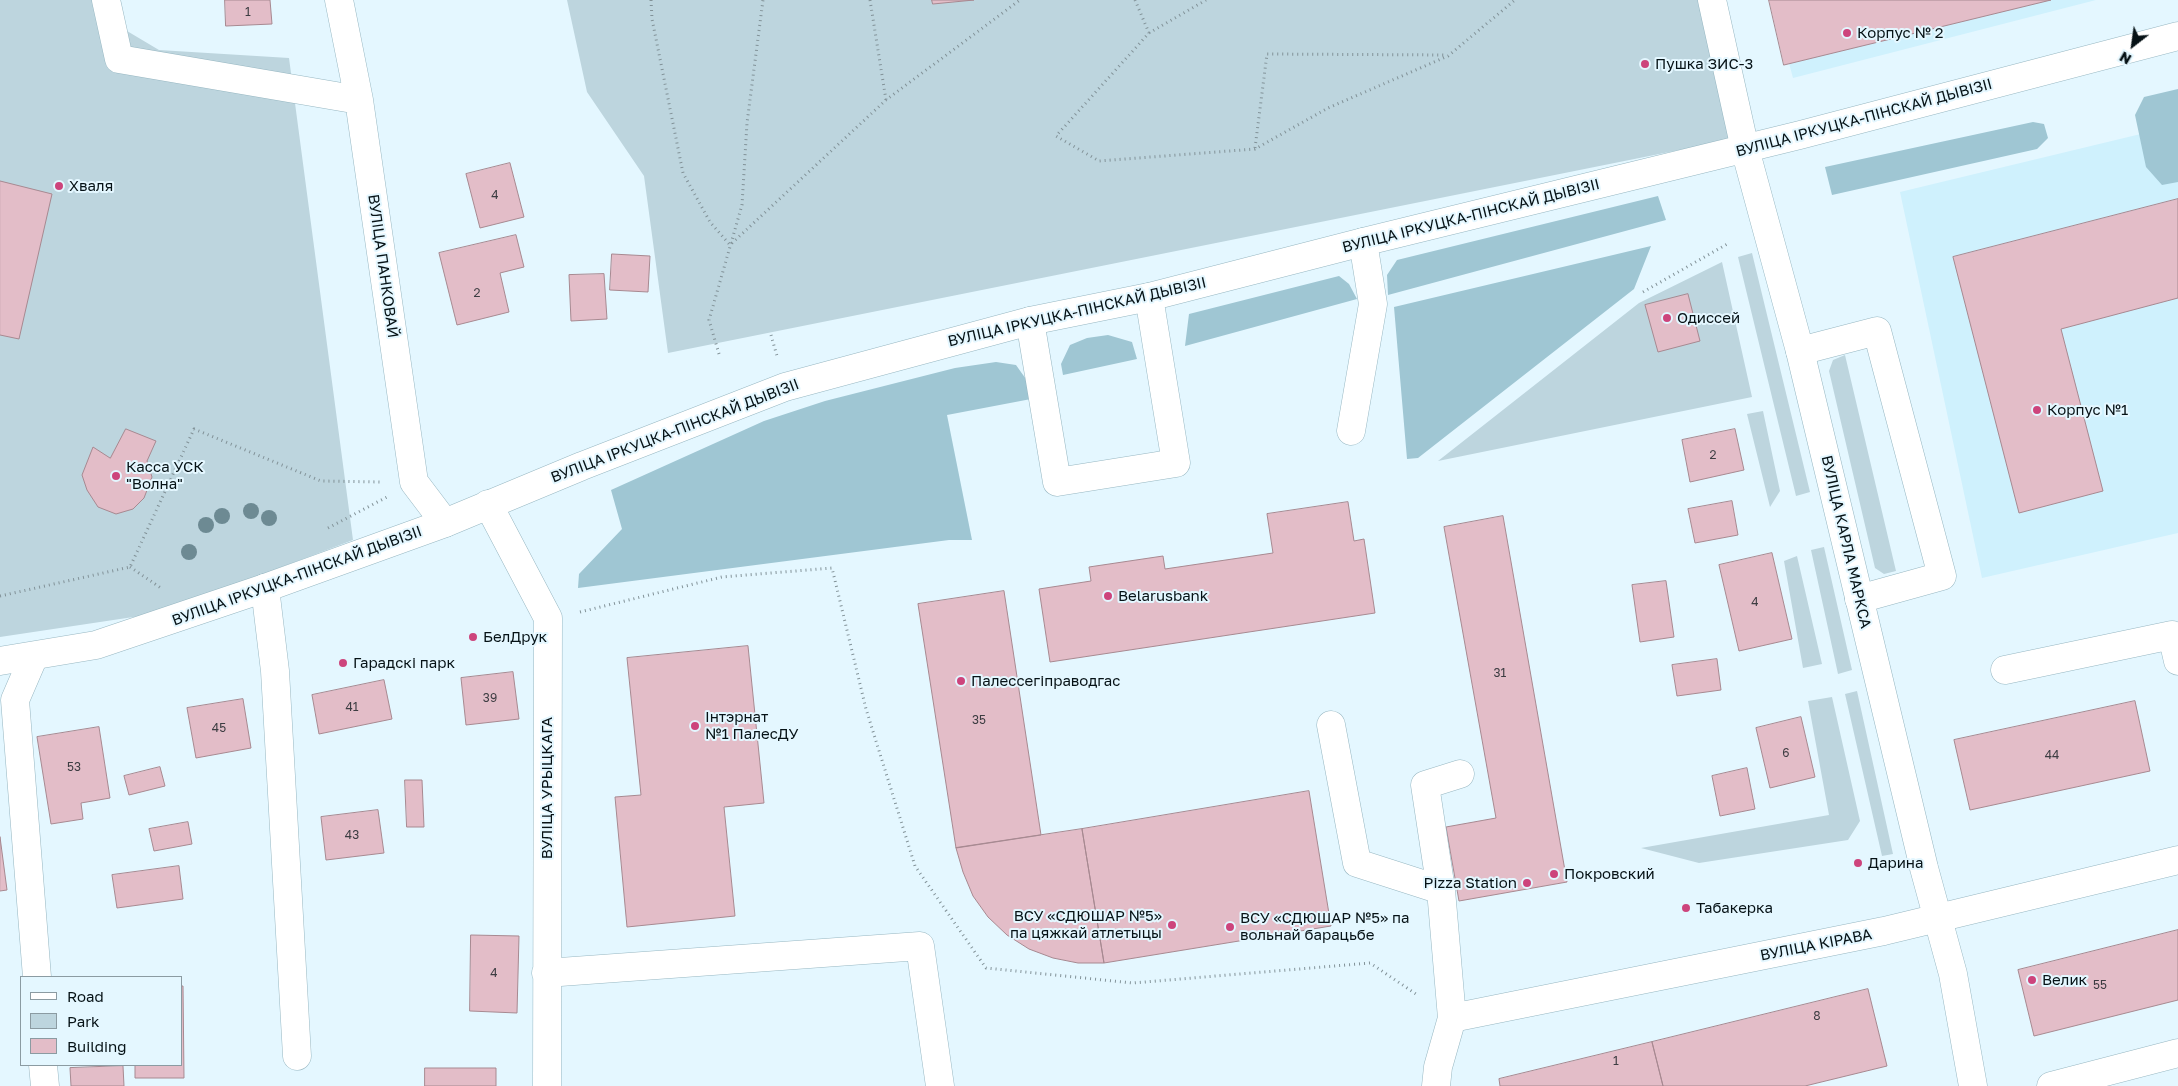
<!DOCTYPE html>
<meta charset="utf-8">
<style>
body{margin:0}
#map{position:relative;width:2178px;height:1086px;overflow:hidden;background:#e4f7ff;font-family:"Golos Text",sans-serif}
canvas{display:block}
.legend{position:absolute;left:20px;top:976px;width:162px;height:90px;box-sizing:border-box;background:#e4f7ff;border:1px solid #8b9ba2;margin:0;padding:6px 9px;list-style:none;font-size:15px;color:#061216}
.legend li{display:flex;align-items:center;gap:10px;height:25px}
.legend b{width:25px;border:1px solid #8b9ba2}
.north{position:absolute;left:2108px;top:20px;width:50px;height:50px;-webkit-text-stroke:4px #e4f7ff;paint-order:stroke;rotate:210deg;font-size:14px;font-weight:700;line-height:20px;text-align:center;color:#061216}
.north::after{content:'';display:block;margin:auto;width:18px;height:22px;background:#061216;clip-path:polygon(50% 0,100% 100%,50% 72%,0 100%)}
</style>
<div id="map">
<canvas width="2178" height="1086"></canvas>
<ul class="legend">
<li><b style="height:6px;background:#fff"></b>Road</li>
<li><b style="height:14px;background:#bdd5de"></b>Park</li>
<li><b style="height:14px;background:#e3bdc8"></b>Building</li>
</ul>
<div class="north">N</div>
</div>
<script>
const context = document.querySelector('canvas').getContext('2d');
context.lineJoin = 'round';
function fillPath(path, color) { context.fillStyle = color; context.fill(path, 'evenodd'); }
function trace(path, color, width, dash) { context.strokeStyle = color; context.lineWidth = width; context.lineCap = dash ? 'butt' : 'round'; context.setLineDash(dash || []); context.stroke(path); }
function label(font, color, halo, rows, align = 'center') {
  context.font = font + ' "Golos Text",sans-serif'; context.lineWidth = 4; context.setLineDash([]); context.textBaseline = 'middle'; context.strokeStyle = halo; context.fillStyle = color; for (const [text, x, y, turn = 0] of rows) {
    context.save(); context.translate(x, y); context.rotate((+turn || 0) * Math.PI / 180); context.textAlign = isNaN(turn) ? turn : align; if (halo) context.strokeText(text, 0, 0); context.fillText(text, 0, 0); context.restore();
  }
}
fillPath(new Path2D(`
 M1772,0H2096L1793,78Z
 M2178,125V533L1982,578L1900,192Z`), '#cff1fd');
fillPath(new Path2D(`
 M0,0H112L122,28L159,50L289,58L353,540L160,613L0,637Z
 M567,0H1704L1739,138L668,353L644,176L587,92Z
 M1752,253L1810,492L1796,496L1738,257Z
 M1722,262L1752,397L1438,461L1639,303Z
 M1845,355L1896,571L1884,574L1875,568L1829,371L1833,360Z
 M1763,411L1780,491L1770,507L1747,414Z
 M1824,547L1852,670L1838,674L1811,550Z
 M1797,556L1822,664L1803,668L1784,561Z
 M1857,691L1893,854L1882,856L1845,694Z
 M1832,697L1860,821L1848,840L1699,863L1641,848L1829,815L1808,701Z`), '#bdd5de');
fillPath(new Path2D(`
 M2178,89V182L2162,185L2146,167L2135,115L2144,97Z
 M2033,122L2044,124L2048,138L2037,149L1832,195L1825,167Z
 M1658,196L1666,220L1388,295L1387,275L1397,260Z
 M1651,246L1634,289L1418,458L1407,459L1394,307Z
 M1339,276L1349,284L1357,299L1185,346L1189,314Z
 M1108,335L1132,342L1137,359L1063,375L1061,364L1070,345L1087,338Z
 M996,362L1016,365L1028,382L1031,399L947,415L972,540H949L578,588L579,574L622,529L611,490L764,421L825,401L955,368Z`), '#9fc6d3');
const building = new Path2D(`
 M225,0H270L272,24L226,26Z
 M932,0H974L933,4Z
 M1769,0H2051L1784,65Z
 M510,163L524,217L480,228L466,174Z
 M0,181L52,194L19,339L0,335Z
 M2178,199V298L2061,329L2103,491L2019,513L1953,257Z
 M516,235L524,267L500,273L509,312L457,325L439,253Z
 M612,254L650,256L648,292L610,290Z
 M604,274L607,319L571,321L569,275Z
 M1688,294L1700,341L1658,352L1645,305Z
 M126,429L156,441L147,461L152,477L144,498L133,509L116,514L98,507L87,490L82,475L93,447L110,458Z
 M1735,429L1744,470L1690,482L1682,440Z
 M1732,501L1738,535L1695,543L1688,509Z
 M1348,502L1354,541L1364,539L1375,613L1050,662L1039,589L1091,581L1089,567L1163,556L1165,569L1273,553L1267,514Z
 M1503,516L1567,882L1459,901L1446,827L1496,818L1444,527Z
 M1772,553L1792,639L1739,651L1719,565Z
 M1666,581L1674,637L1640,642L1632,585Z
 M1004,591L1041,835L956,848L918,604Z
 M748,646L764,803L724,807L735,916L627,927L615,797L641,795L627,658Z
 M1717,659L1721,690L1677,696L1672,665Z
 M513,672L519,719L466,725L461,678Z
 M384,680L392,719L319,734L312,695Z
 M243,699L251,748L196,758L187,708Z
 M2135,701L2150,771L1970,810L1954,740Z
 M1801,717L1815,777L1770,788L1756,728Z
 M99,727L110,798L81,803L83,819L51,824L37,737Z
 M160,767L165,786L129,795L124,776Z
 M1747,768L1755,809L1720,816L1712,776Z
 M405,780H422L424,827H407Z
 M1309,791L1331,926L1104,963L1082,829Z
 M378,810L384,853L326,860L321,817Z
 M188,822L192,844L154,851L149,829Z
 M1082,829L1104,963H1078L1053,958L1029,949L1007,935L988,917L973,896L963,872L956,848Z
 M0,837L7,890L0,891Z
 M179,866L183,899L117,908L112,875Z
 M2178,930V1000L2034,1036L2018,970Z
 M471,935L519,936L517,1013L470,1011Z
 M181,986H183L184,1078H135V1065H181Z
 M1868,989L1887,1066L1805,1086H1663L1652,1042Z
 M1652,1042L1663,1086H1500L1499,1079Z
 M123,1066L124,1086H71L70,1068Z
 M425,1068H496V1086H425Z`);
fillPath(building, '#e3bdc8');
trace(building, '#a78991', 1);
const minor = new Path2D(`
 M106,0L119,59L359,100
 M339,0L359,100L414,482L445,523
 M1712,0L1745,149
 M1030,321L1057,482L1176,463L1149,297
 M1800,351L1877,331L1942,576L1859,599
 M1351,431L1373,304L1363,242
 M488,504L548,618L547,1086
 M265,588L275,671L297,1056
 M34,656L15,700L37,977
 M2005,670L2172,635L2178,661
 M1331,725L1357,863L1441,890
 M546,973L920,946L940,1086
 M1452,1018L1884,931L2178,860
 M43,1065L45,1086
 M1436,1086L1438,1067L1452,1018L1441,890L1425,785L1460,774
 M2051,1086L2178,1053`);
const major = new Path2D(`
 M1745,149L1800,351L1924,868L1953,974L1973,1086
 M0,661L96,645L265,588L445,523L582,466L785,387L1030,321L1149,297L1363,242L1800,135L2178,36`);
trace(minor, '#97b7c2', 29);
trace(major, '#97b7c2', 29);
trace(new Path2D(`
 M651,0L652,19L683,173L710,222L730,245L886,100L1020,0
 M870,0L886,100
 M1135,0L1149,33L1056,136L1099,161L1255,149L1328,108L1448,56L1515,0
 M1149,33L1206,0
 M1255,148L1267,54L1446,55
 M1643,292L1729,243
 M771,335L777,356
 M719,354L709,320L742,205L747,123L763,0
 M328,528L387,497
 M130,567L161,588
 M0,596L130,567L194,429L321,481L381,482
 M580,612L722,577L832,568L866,709L915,866L986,968L1133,983L1370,963L1416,994`), '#829298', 3, [1, 4]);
trace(minor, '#fff', 28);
trace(major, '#fff', 28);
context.fillStyle = '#6d8a93';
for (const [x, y] of [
 [251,511],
 [222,516],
 [269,518],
 [206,525],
 [189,552]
]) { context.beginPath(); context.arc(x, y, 8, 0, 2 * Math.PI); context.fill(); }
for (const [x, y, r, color] of [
 [1847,33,5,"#cd447c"],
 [1645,64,5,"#cd447c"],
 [59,186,5,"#cd447c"],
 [1667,318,5,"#cd447c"],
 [2037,410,5,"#cd447c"],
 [116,476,5,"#cd447c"],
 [1108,596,5,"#cd447c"],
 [473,637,5,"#cd447c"],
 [343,663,5,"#cd447c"],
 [961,681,5,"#cd447c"],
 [695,726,5,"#cd447c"],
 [1858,863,5,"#cd447c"],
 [1554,874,5,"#cd447c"],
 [1527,883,5,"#cd447c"],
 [1686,908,5,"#cd447c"],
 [1172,925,5,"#cd447c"],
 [1230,927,5,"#cd447c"],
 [2032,980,5,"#cd447c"]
]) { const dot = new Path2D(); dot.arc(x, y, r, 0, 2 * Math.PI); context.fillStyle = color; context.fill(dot); trace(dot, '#e4f7ff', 2); }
label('12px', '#3d3d42', null, [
 ["1",248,12],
 ["4",495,195],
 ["2",477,293],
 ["2",1713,455],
 ["4",1755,602],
 ["31",1500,673],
 ["39",490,698],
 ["41",352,707],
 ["35",979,720],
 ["45",219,728],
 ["6",1786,753],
 ["44",2052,755],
 ["53",74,767],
 ["43",352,835],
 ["4",494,973],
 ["55",2100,985],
 ["8",1817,1016],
 ["1",1616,1061]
]);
label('15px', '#061216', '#e4f7ff', [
 ["Корпус № 2",1857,33],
 ["Пушка ЗИС-3",1655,64],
 ["Хваля",69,186],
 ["Одиссей",1677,318],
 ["Корпус №1",2047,410],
 ["Касса УСК",126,467],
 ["\"Волна\"",126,484],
 ["Belarusbank",1118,596],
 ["БелДрук",483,637],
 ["Гарадскі парк",353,663],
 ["Палессегіправодгас",971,681],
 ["Інтэрнат",705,717],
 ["№1 ПалесДУ",705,734],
 ["Дарина",1868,863],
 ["Покровский",1564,874],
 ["Pizza Station",1517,883,"right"],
 ["Табакерка",1696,908],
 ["ВСУ «СДЮШАР №5»",1162,916,"right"],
 ["па цяжкай атлетыцы",1162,933,"right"],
 ["ВСУ «СДЮШАР №5» па",1240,918],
 ["вольнай барацьбе",1240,935],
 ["Велик",2042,980]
], 'left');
label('15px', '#061216', '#e4f7ff', [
 ["ВУЛІЦА ІРКУЦКА-ПІНСКАЙ ДЫВІЗІІ",1864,118,-15],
 ["ВУЛІЦА ІРКУЦКА-ПІНСКАЙ ДЫВІЗІІ",1471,216,-14],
 ["ВУЛІЦА ПАНКОВАЙ",383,266,82],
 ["ВУЛІЦА ІРКУЦКА-ПІНСКАЙ ДЫВІЗІІ",1077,312,-13],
 ["ВУЛІЦА ІРКУЦКА-ПІНСКАЙ ДЫВІЗІІ",675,431,-21],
 ["ВУЛІЦА КАРЛА МАРКСА",1846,542,77],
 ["ВУЛІЦА ІРКУЦКА-ПІНСКАЙ ДЫВІЗІІ",297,576,-20],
 ["ВУЛІЦА УРЫЦКАГА",547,788,-90],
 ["ВУЛІЦА КІРАВА",1816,945,-11]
]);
</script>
